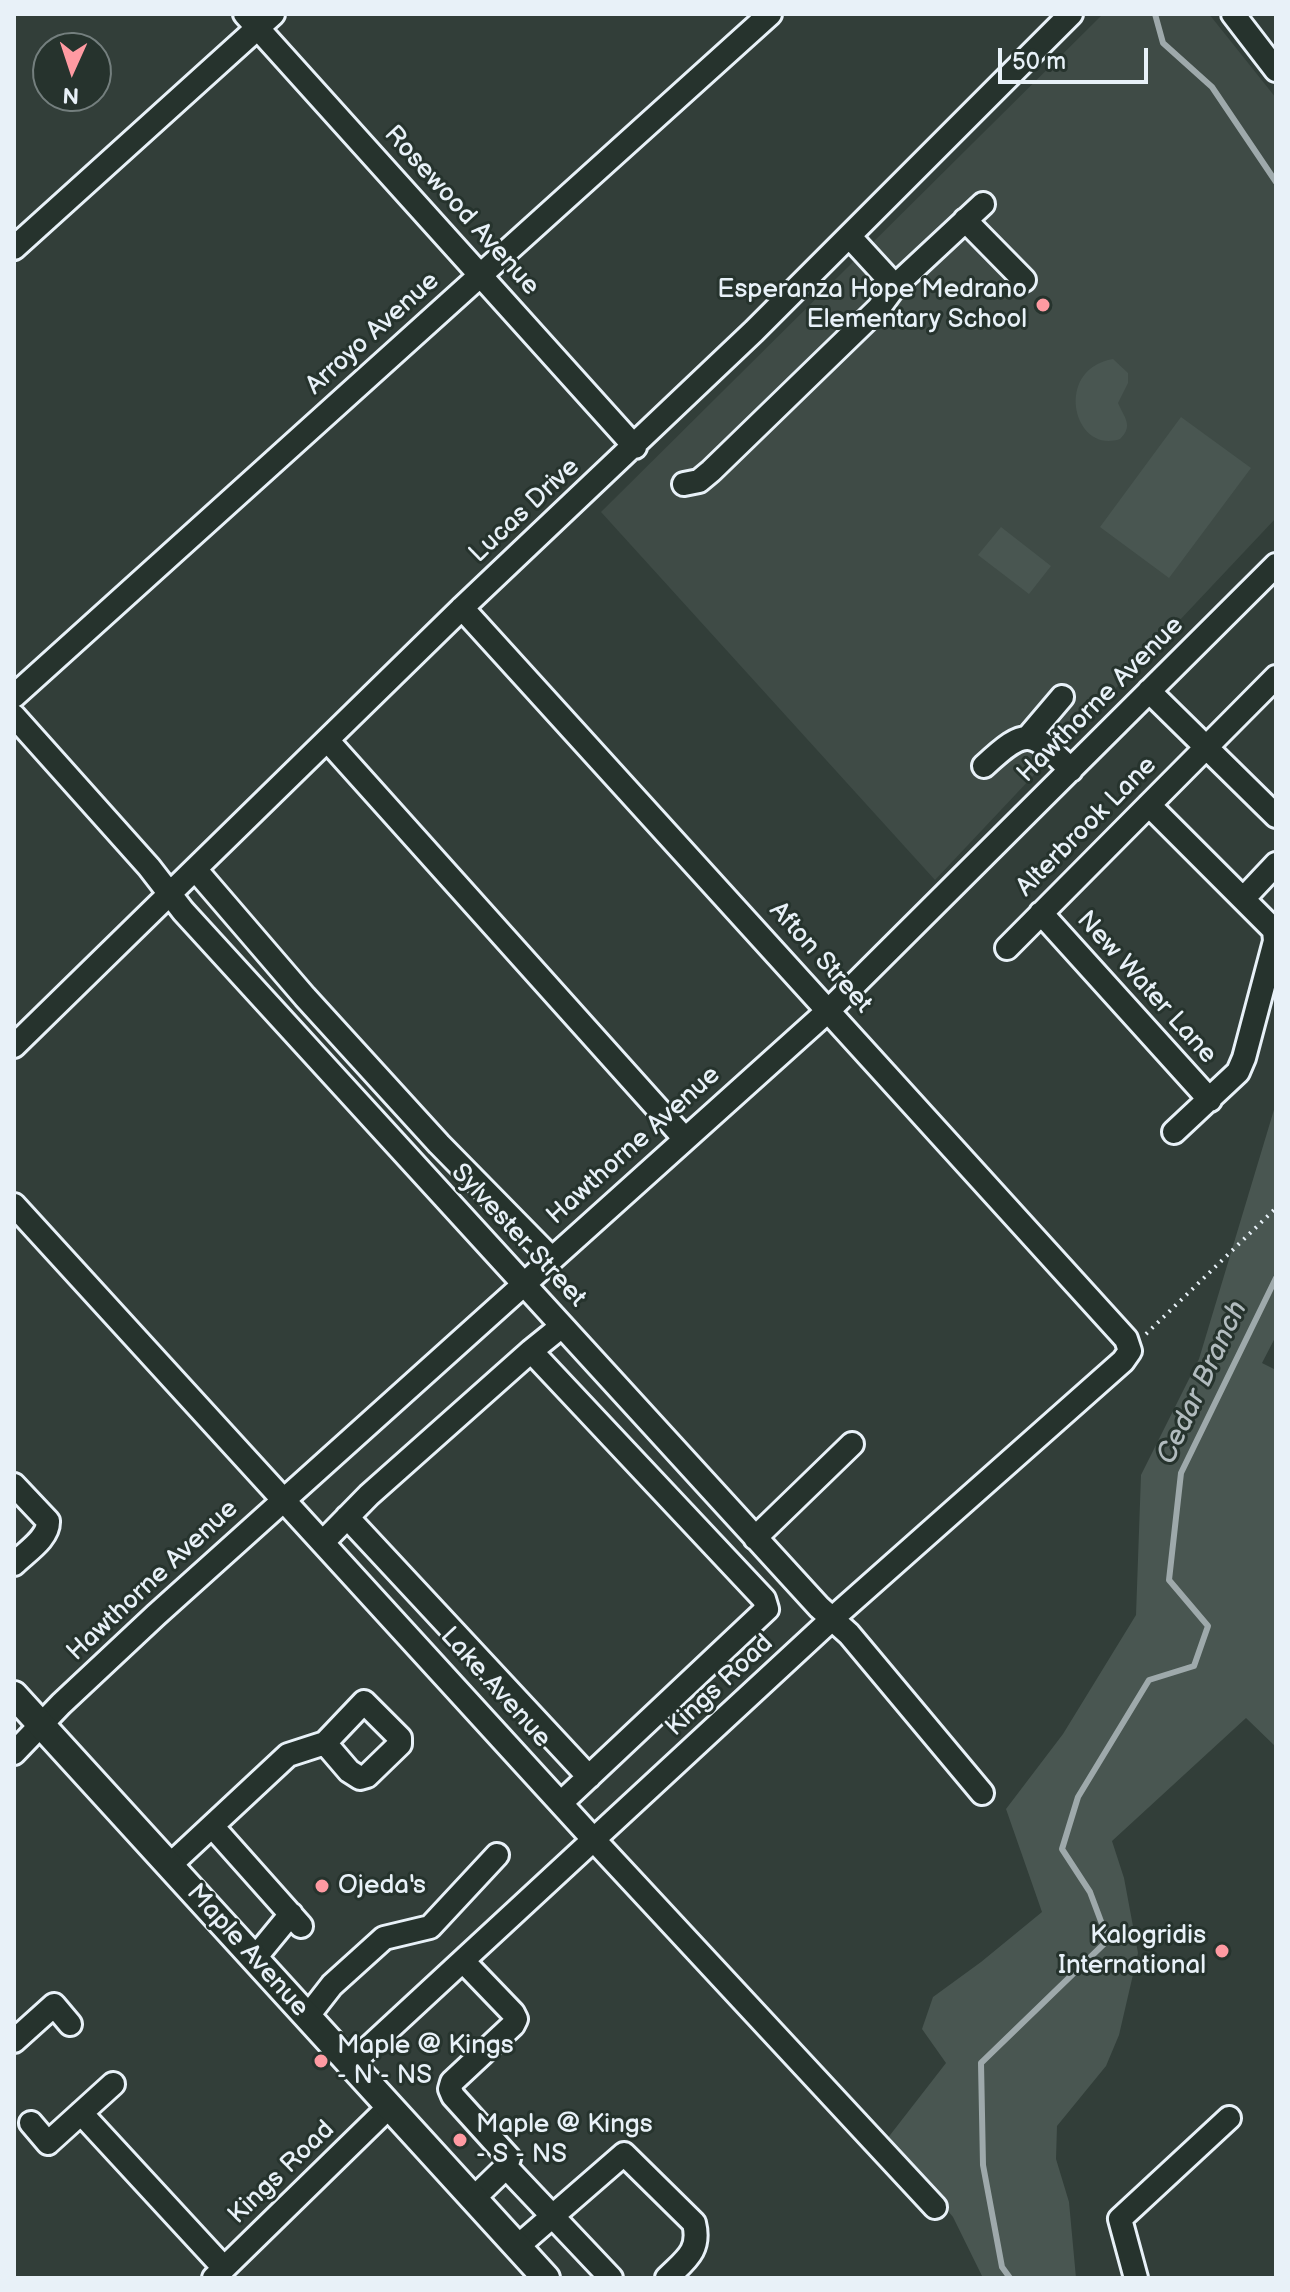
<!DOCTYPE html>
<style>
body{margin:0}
#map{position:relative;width:1290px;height:2292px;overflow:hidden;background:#323e39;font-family:"Balsamiq Sans",sans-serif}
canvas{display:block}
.frame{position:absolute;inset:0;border:16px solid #e8f1f8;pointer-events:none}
.north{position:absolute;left:32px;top:32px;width:80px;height:80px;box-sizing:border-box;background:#26332d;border:2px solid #747f7e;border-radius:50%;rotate:183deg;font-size:22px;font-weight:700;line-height:32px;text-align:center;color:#e8f1f8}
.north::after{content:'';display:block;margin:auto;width:28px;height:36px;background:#ff9aa2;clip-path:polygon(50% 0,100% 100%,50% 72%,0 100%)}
.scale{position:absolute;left:998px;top:48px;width:150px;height:36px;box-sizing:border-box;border:4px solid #e8f1f8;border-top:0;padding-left:10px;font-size:24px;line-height:28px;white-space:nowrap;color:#e8f1f8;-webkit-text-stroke:6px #26332d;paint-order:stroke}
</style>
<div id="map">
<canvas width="1290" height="2292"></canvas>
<div class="frame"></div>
<div class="north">N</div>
<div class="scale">50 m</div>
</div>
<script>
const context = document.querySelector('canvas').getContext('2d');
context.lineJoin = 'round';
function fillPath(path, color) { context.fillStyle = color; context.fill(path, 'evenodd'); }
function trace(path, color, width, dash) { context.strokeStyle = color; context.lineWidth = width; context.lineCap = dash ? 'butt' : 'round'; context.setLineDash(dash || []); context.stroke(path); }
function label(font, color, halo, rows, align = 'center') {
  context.font = font + ' "Balsamiq Sans",sans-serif'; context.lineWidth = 6; context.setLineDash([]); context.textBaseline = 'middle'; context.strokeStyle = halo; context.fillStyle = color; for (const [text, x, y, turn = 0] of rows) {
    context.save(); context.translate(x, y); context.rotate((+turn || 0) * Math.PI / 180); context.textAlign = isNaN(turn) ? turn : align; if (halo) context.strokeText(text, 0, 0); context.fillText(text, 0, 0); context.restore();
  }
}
fillPath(new Path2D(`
 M1103,14H1209L1276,98V518L935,880L601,512Z`), '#3f4b46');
fillPath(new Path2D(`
 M1113,359L1128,373V383L1118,403C1124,417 1134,426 1120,439C1073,455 1053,369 1113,359Z
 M1181,417L1251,468L1169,578L1100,527Z
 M1001,527L1051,566L1029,594L978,555Z
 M1276,1103V1336L1262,1363L1276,1370V1747L1246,1718L1112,1841L1124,1878L1138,1953L1119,2035L1106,2066L1057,2126L1056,2159L1069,2202L1076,2278H983L953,2217L887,2139L946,2063L922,2029L933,1997L981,1962L1042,1912L1006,1809L1063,1734L1136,1615L1141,1475L1199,1359Z`), '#495651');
trace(new Path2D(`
 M1155,14L1163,43L1212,87L1276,182
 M1010,2278L1002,2267L983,2165L981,2063L1108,1940L1090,1892L1062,1849L1078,1797L1149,1680L1194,1666L1208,1626L1169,1580L1181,1473L1276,1278`), '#9ea9ab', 6);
const minor = new Path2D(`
 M245,14L635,447
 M1233,14L1276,70
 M965,220L1024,280
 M850,237L895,286
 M14,248L273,14
 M684,484L699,481L711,471L878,309L895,286L983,204
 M1149,691L1276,816
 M14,696L770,14
 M14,716L149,867L183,911L819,1607L849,1634L982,1793
 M1028,737L1062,697
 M328,741L685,1139
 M984,766C1027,726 1031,730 1071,770
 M1149,805L1274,930L1275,941L1244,1058L1238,1072L1174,1132
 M195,869L305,997L439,1144L551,1258
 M1244,898L1276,864
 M1041,913L1210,1100
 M1007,948L1276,677
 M14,1046L462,608L754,331L1071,14
 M14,1205L595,1841L935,2207
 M531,1351L562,1326
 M14,1485L48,1521C49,1538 26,1552 14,1564
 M347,1517L589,1777
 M755,1538L852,1444
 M323,1542L369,1495L531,1351L764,1599L767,1609L562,1802
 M14,1753L61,1704L156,1615L829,1010L1276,565
 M212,1826L301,1926
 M169,1866L288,1755L325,1743L364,1702L400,1738V1744L367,1776L360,1778L349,1771L325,1743
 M254,1959L291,1914
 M463,1961L513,2013L516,2019L513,2025L452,2082L450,2089L453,2096L509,2158L506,2167L473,2199
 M307,2017L332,1985L384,1938L430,1927L497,1855
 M14,2041L54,2005L70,2024
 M350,2065L833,1618L1123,1361L1130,1351L1126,1339L462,608
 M81,2113L224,2268
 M31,2123L48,2143L113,2084
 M506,2167L611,2278
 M517,2247L624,2154L694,2223C701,2251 685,2260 667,2278
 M214,2278L389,2107
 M1136,2278L1120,2219L1229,2118`);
const major = new Path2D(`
 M14,1695L546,2278`);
trace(minor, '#e8f1f8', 28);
trace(major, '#e8f1f8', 32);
trace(new Path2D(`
 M1146,1334L1276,1208`), '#e8f1f8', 4, [2, 6]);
trace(minor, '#26332d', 22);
trace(major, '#26332d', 26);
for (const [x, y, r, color] of [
 [1043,305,8,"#ff9aa2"],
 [322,1886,8,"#ff9aa2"],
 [1222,1951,8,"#ff9aa2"],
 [321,2061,8,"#ff9aa2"],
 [460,2140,8,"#ff9aa2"]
]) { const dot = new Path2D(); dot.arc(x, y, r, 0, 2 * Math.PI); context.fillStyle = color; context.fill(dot); trace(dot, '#26332d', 3); }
label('26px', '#e8f1f8', '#26332d', [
 ["Rosewood Avenue",461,211,48],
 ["Arroyo Avenue",373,334,-42],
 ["Lucas Drive",525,511,-43],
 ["Hawthorne Avenue",1101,700,-45],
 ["Alterbrook Lane",1087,827,-45],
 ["Afton Street",820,958,48],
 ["New Water Lane",1146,988,48],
 ["Hawthorne Avenue",634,1146,-42],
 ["Sylvester Street",518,1236,47],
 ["Hawthorne Avenue",153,1581,-43],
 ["Kings Road",720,1686,-43],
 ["Lake Avenue",495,1688,48],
 ["Maple Avenue",247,1951,48],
 ["Kings Road",282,2173,-44]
]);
label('26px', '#e8f1f8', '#26332d', [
 ["Esperanza Hope Medrano",1027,290,"right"],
 ["Elementary School",1027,320,"right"],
 ["Ojeda's",338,1886],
 ["Kalogridis",1206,1936,"right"],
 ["International",1206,1966,"right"],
 ["Maple @ Kings",337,2046],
 ["- N - NS",337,2076],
 ["Maple @ Kings",476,2125],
 ["- S - NS",476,2155]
], 'left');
label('italic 28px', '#b1bbbe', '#26332d', [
 ["Cedar Branch",1203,1383,-65]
]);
</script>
